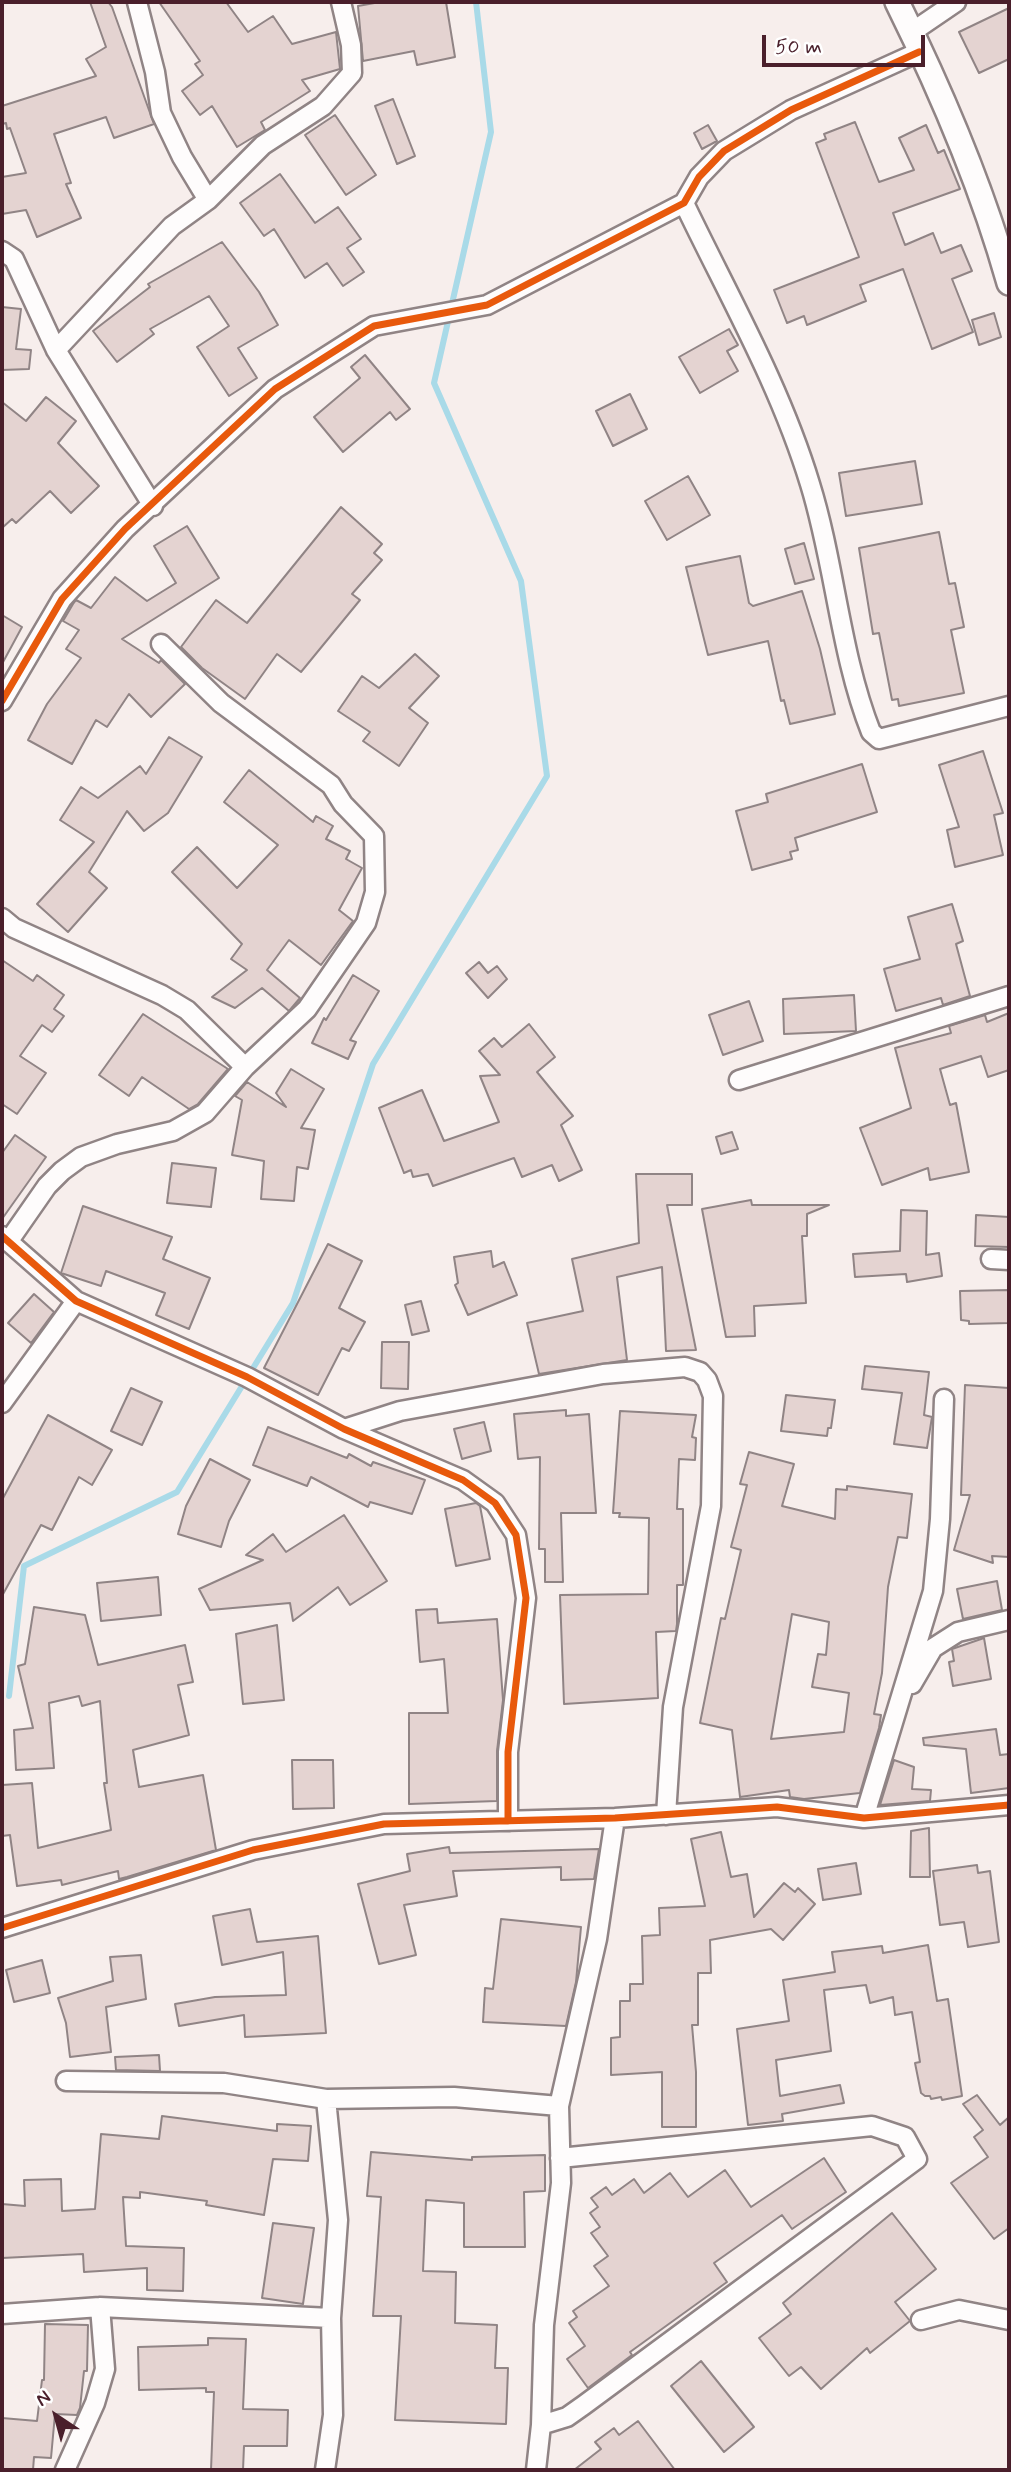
<!DOCTYPE html>
<style>
body{margin:0}
#map{position:relative;width:1011px;height:2472px;overflow:hidden;background:#f7eeec;font-family:Mynerve,sans-serif}
canvas{display:block}
.frame{position:absolute;inset:0;border:4px solid #4a1f2b;pointer-events:none}
.north{position:absolute;left:21px;top:2381px;width:70px;height:70px;-webkit-text-stroke:5px #fff;paint-order:stroke;rotate:324deg;font-size:19px;font-weight:700;line-height:28px;text-align:center;color:#4a1f2b}
.north::after{content:'';display:block;margin:auto;width:24px;height:32px;background:#4a1f2b;clip-path:polygon(50% 0,100% 100%,50% 72%,0 100%)}
.scale{position:absolute;left:762px;top:35px;width:163px;height:32px;box-sizing:border-box;border:4px solid #4a1f2b;border-top:0;padding-left:9px;font-size:21px;line-height:24px;white-space:nowrap;color:#4a1f2b;-webkit-text-stroke:5px #fff;paint-order:stroke}
</style>
<div id="map">
<canvas width="1011" height="2472"></canvas>
<div class="frame"></div>
<div class="north">N</div>
<div class="scale">50 m</div>
</div>
<script>
const context = document.querySelector('canvas').getContext('2d');
context.lineJoin = 'round';
function trace(path, color, width, dash) { context.strokeStyle = color; context.lineWidth = width; context.lineCap = dash ? 'butt' : 'round'; context.setLineDash(dash || []); context.stroke(path); }
function fillPath(path, color) { context.fillStyle = color; context.fill(path, 'evenodd'); }
trace(new Path2D(`
 M9,1696L24,1566L177,1492L293,1303L373,1064L547,776L521,581L434,383L491,132L476,2`), '#a9dae8', 6);
const building = new Path2D(`
 M90,2H108L112,7L154,124L114,138L106,117L54,134L71,183L66,184L81,218L37,237L26,210L2,214V177L26,173L10,128L7,129L6,123L2,124V106L96,76L86,59L106,47Z
 M159,2H226L248,32L273,16L292,44L336,32L340,69L302,80L310,91L261,122L265,130L237,147L212,106L200,115L182,91L203,75L195,64L200,61Z
 M380,2H446L455,57L417,65L414,51L363,61L358,6Z
 M1009,8V59L979,73L959,32Z
 M393,99L415,156L397,164L375,106Z
 M335,115L376,175L346,195L305,135Z
 M855,122L879,182L914,170L899,138L926,125L938,153L944,150L960,189L893,213L905,245L933,233L941,253L961,245L972,271L952,279L973,332L932,349L903,269L860,285L866,301L807,325L804,316L787,323L774,290L859,257L816,143L826,139L824,134Z
 M708,125L717,141L702,149L694,133Z
 M280,174L315,223L338,207L361,239L347,248L364,272L343,286L327,263L305,278L274,229L264,236L240,203Z
 M222,242L259,292L278,325L238,348L257,378L229,396L197,347L229,326L209,296L150,329L154,334L117,362L93,331L150,287L148,284Z
 M2,307L21,309L16,349L31,350L29,369L2,370Z
 M994,313L1001,337L979,345L972,320Z
 M729,329L738,345L727,351L738,371L700,393L679,357Z
 M365,355L410,409L396,420L390,412L343,452L314,417L360,378L351,367Z
 M630,394L647,429L613,446L596,411Z
 M46,397L76,421L58,443L99,486L71,513L50,491L16,523L12,519L2,528V402L26,421Z
 M915,461L922,504L846,516L839,473Z
 M688,476L710,515L667,540L645,501Z
 M341,507L382,544L374,553L382,560L352,594L360,600L301,672L277,654L245,699L202,668L181,647L216,600L247,623Z
 M187,526L219,578L122,639L159,663L161,660L185,684L151,717L129,694L107,727L96,720L72,764L28,740L47,704L81,658L66,649L79,630L63,621L73,604L76,600L91,608L115,577L147,601L176,583L154,546Z
 M939,532L949,584L955,583L964,627L951,630L964,693L899,706L898,699L892,700L879,633L873,634L859,548Z
 M804,543L814,579L795,584L785,549Z
 M740,556L749,603L753,606L802,591L820,649L835,714L790,724L784,700L781,701L768,641L708,655L686,567Z
 M2,615L22,627L2,664Z
 M415,654L439,676L409,708L428,723L399,766L363,741L370,732L338,711L362,676L379,688Z
 M169,737L202,757L168,813L144,831L127,811L89,872L107,888L68,932L37,904L94,842L60,820L81,787L98,798L140,766L146,774Z
 M983,751L1003,813L994,815L1003,855L955,867L947,830L959,827L939,765Z
 M862,764L877,812L795,838L798,850L790,852L792,859L752,870L736,811L768,802L766,794Z
 M249,770L313,822L316,816L333,826L326,839L350,851L346,859L362,868L339,910L353,921L321,965L289,940L267,970L300,998L289,1011L262,988L235,1008L212,997L247,970L231,959L242,944L172,872L197,847L237,888L278,845L224,802Z
 M952,904L963,941L956,944L970,996L943,1005L941,998L896,1011L884,969L920,959L908,917Z
 M2,960L33,981L37,975L64,995L54,1009L64,1016L52,1032L42,1025L20,1056L46,1073L17,1114L2,1104Z
 M479,962L488,973L497,966L507,979L488,998L466,973Z
 M353,975L379,991L350,1040L356,1042L348,1059L312,1043L324,1018L326,1020Z
 M854,995L856,1031L784,1034L783,999Z
 M749,1001L763,1041L723,1055L709,1015Z
 M1009,1013V1070L988,1077L981,1056L940,1069L950,1105L956,1103L969,1172L930,1180L928,1168L882,1185L860,1128L911,1108L895,1048L951,1033L949,1026L985,1015L987,1022Z
 M143,1014L228,1069L198,1104L189,1109L142,1077L129,1096L99,1075Z
 M529,1024L555,1057L537,1072L573,1116L561,1125L582,1170L559,1181L552,1165L522,1177L514,1158L433,1186L428,1174L413,1177L411,1170L404,1173L379,1108L422,1090L444,1141L499,1122L480,1076L500,1075L479,1051L494,1038L502,1047Z
 M291,1069L324,1089L301,1128L315,1130L308,1169L297,1167L294,1201L261,1199L264,1161L232,1155L242,1100L235,1096L247,1082L286,1107L276,1093Z
 M732,1132L738,1149L721,1154L716,1137Z
 M15,1135L46,1157L2,1219V1153Z
 M172,1163L216,1168L211,1207L167,1203Z
 M636,1174H692V1205H667L696,1350L666,1351L662,1267L617,1277L627,1360L539,1374L527,1323L583,1311L572,1259L639,1243Z
 M751,1200L752,1205H829L807,1214V1236H802L806,1303L754,1306L755,1336L726,1337L702,1209Z
 M83,1206L172,1237L163,1259L210,1278L189,1329L156,1315L165,1293L106,1271L101,1286L61,1273Z
 M901,1210L927,1211L926,1255L939,1253L942,1276L907,1282L906,1274L855,1277L853,1254L900,1251Z
 M976,1215L1009,1217V1247L975,1246Z
 M328,1244L362,1261L339,1308L365,1322L349,1351L342,1348L318,1395L264,1368Z
 M491,1251L493,1267L504,1262L517,1295L468,1315L455,1285L458,1283L454,1257Z
 M1009,1290V1323L969,1324V1321L961,1320L960,1291Z
 M34,1294L54,1312L31,1343L8,1323Z
 M421,1301L429,1331L412,1335L405,1305Z
 M382,1342H409L408,1389L381,1388Z
 M865,1366L929,1372L924,1415L932,1417L927,1448L894,1444L902,1393L862,1389Z
 M965,1385L1009,1388V1557L992,1556L993,1563L954,1550L970,1495H961Z
 M131,1388L162,1402L142,1445L111,1431Z
 M786,1395L835,1400L831,1428H828L827,1436L781,1431Z
 M566,1410V1416L589,1414L596,1513H561L563,1582H545V1549H539L540,1457L518,1459L514,1414Z
 M620,1411L696,1415L692,1437L696,1438L695,1460L679,1459L677,1509H683V1585H677V1624L676,1631L656,1632L658,1698L564,1704L560,1595L648,1594L649,1518L619,1517L620,1513H613Z
 M48,1415L112,1450L92,1485L79,1477L52,1530L41,1525L2,1596V1500Z
 M484,1422L491,1451L462,1459L454,1429Z
 M268,1427L347,1458L349,1454L371,1466L373,1462L425,1480L412,1514L370,1502L368,1507L311,1477L307,1486L253,1465Z
 M749,1452L794,1464L782,1506L835,1519L836,1489L847,1490V1486L912,1494L907,1538L898,1537L888,1587L882,1673L874,1714L881,1715L879,1728L860,1793L804,1799L790,1797L789,1790L740,1797L732,1730L700,1723L721,1618L725,1619L741,1550L731,1547L747,1485L740,1484ZM792,1614L829,1622L826,1655L818,1654L812,1687L849,1693L844,1732L771,1739Z
 M210,1459L250,1480L229,1521L221,1547L178,1534L186,1506Z
 M476,1503L480,1506L490,1559L456,1566L445,1509Z
 M344,1515L387,1581L350,1605L338,1587L293,1621L290,1603L210,1610L199,1589L263,1560L246,1555L273,1534L286,1552Z
 M158,1577L161,1615L101,1621L97,1583Z
 M997,1581L1002,1610L963,1619L957,1589Z
 M34,1607L85,1615L98,1665L185,1645L193,1682L178,1685L189,1735L133,1750L139,1787L203,1775L216,1850L127,1877L119,1879L118,1871L62,1885L61,1880L17,1886L10,1835L2,1836V1785L32,1783L38,1848L111,1830L104,1783H107L100,1701L82,1706L79,1696L49,1703L54,1768L16,1770L14,1730L33,1728L18,1666L25,1664Z
 M437,1609L438,1623L497,1619L503,1700L497,1751V1801L409,1804V1713H448L444,1659L420,1662L416,1610Z
 M277,1625L284,1700L243,1704L236,1634Z
 M984,1638L991,1679L953,1686L949,1662L954,1661L952,1649Z
 M996,1729L1000,1755L1009,1754V1788L971,1793L966,1749L924,1745L923,1738Z
 M292,1760H333L334,1808L293,1809Z
 M894,1760L914,1767L912,1789L931,1790L930,1801L880,1805Z
 M929,1828L930,1877H910L911,1831Z
 M721,1832L731,1877L747,1874L754,1917L784,1883L795,1892L798,1888L815,1904L783,1940L771,1929L710,1940L711,1973H698V2025H692L696,2072V2127H662V2072L611,2075V2038L620,2037V2001H630V1984H643L642,1936L660,1935L659,1908L705,1906L691,1839Z
 M449,1847L450,1853L599,1849L594,1879L561,1880V1867L453,1871L457,1896L404,1905L416,1955L379,1964L358,1884L410,1871L407,1854Z
 M856,1863L861,1894L823,1900L818,1869Z
 M977,1865L978,1873L990,1871L999,1942L968,1947L964,1922L940,1925L933,1871Z
 M250,1909L257,1942L318,1936L326,2033L245,2037L244,2015L179,2026L175,2004L215,1997L286,1995L283,1952L222,1965L213,1916Z
 M501,1919L581,1927L576,1982L566,2026L483,2022L485,1988L493,1989Z
 M928,1945L937,2001L948,1999L962,2096L942,2100L941,2097L931,2099L930,2096H925L921,2093L915,2063L920,2062L912,2012L895,2015L893,1997L870,2003L866,1985L824,1990L831,2051L776,2060L780,2096L840,2085L844,2103L782,2114L783,2121L748,2125L737,2029L789,2021L783,1980L835,1972L832,1952L882,1946L883,1953Z
 M141,1955L146,1999L106,2007L111,2052L70,2057L66,2023L58,1998L113,1981L110,1957Z
 M42,1960L50,1993L14,2002L6,1970Z
 M159,2055L160,2071L116,2070L115,2057Z
 M977,2095L1000,2125L1009,2117V2228L994,2239L951,2183L988,2157L974,2137L983,2130L963,2104Z
 M162,2116L277,2131V2124L311,2126L308,2161L273,2159L264,2215L206,2205L207,2201L140,2192V2198L123,2197L126,2246L184,2248L183,2291L147,2290V2268L84,2272L83,2254L2,2258V2204L25,2206L24,2180L61,2179L62,2211L95,2209L101,2134L159,2139Z
 M371,2152L472,2160V2157L545,2155V2191L524,2192L525,2247H464V2203L426,2200L423,2271L456,2272L455,2323L497,2325L495,2368H508L506,2424L395,2420L401,2316H373L381,2197L367,2196Z
 M824,2158L846,2192L792,2229L782,2215L714,2263L727,2282L630,2352L632,2355L588,2388L567,2359L585,2346L569,2323L577,2317L573,2311L609,2286L594,2266L608,2256L591,2233L600,2227L590,2213L598,2207L591,2198L606,2187L612,2195L634,2179L644,2193L670,2173L688,2197L725,2170L751,2207Z
 M892,2213L936,2269L895,2302L910,2321L870,2353L867,2348L821,2389L801,2367L789,2376L759,2338L791,2314L783,2303Z
 M273,2223L314,2228L303,2304L262,2298Z
 M45,2324L88,2325L87,2371H84L80,2408L77,2415L55,2414L51,2458L34,2457L33,2470H2V2418L37,2421L42,2380H44Z
 M208,2338L246,2339L243,2409L288,2410L287,2446H244L243,2470H211L214,2392H206V2388L139,2390L138,2347L208,2345Z
 M701,2361L754,2427L724,2452L671,2386Z
 M638,2421L675,2470H574L601,2449L595,2442L614,2428L619,2435Z`);
fillPath(building, '#e4d3d1');
trace(building, '#908485', 2);
const minor = new Path2D(`
 M137,2L155,72L161,113L182,157L208,200
 M912,32L956,2
 M684,203C728,295 780,385 810,484C835,564 840,654 871,732L879,739L887,737L1009,706
 M2,251L14,259L56,350L153,506
 M56,350L172,226L208,200L263,145L323,106L352,73L351,45L341,2
 M2,701L62,599L125,529L275,389L374,326L487,305L684,203L699,177L724,151L791,110L919,52
 M2,918L14,928L162,995L187,1010L245,1067
 M739,1080L1009,996
 M2,1236L76,1301L247,1377L344,1429L463,1480L495,1503L516,1535L526,1598L508,1752V1821
 M8,1242L47,1186L62,1171L81,1157L117,1144L173,1131L205,1113L245,1067L307,1009L366,923L375,892L374,836L343,804L331,785L221,703L161,644
 M991,1259L1009,1260
 M2,1403L76,1301
 M344,1429L400,1411L603,1374L685,1367L700,1372L707,1380L713,1396L711,1506L673,1707L666,1815
 M912,1684L933,1648L958,1632L1009,1620
 M864,1818L933,1591L940,1519L944,1399
 M2,1928L253,1850L384,1824L615,1818L777,1807L864,1818L1009,1805
 M66,2081L224,2083L326,2099L454,2097L559,2106
 M2,2314L100,2307L331,2318
 M921,2320L959,2310L1009,2320
 M541,2425L567,2417L584,2405L917,2159L905,2137L872,2126L560,2158
 M65,2470L95,2403L105,2369L100,2307
 M325,2470L333,2415L331,2318L338,2220L326,2099
 M536,2470L541,2425L544,2325L561,2183L559,2106L597,1939L615,1818`);
const tertiary = new Path2D(`
 M897,2C941,91 982,187 1009,283`);
trace(minor, '#908485', 23);
trace(tertiary, '#908485', 28);
trace(minor, '#fefcfc', 18);
trace(tertiary, '#fefcfc', 23);
trace(new Path2D(`
 M2,701L62,599L125,529L275,389L374,326L487,305L684,203L699,177L724,151L791,110L919,52
 M2,1236L76,1301L247,1377L344,1429L463,1480L495,1503L516,1535L526,1598L508,1752V1821
 M2,1928L253,1850L384,1824L615,1818L777,1807L864,1818L1009,1805`), '#e8590c', 7);
</script>
